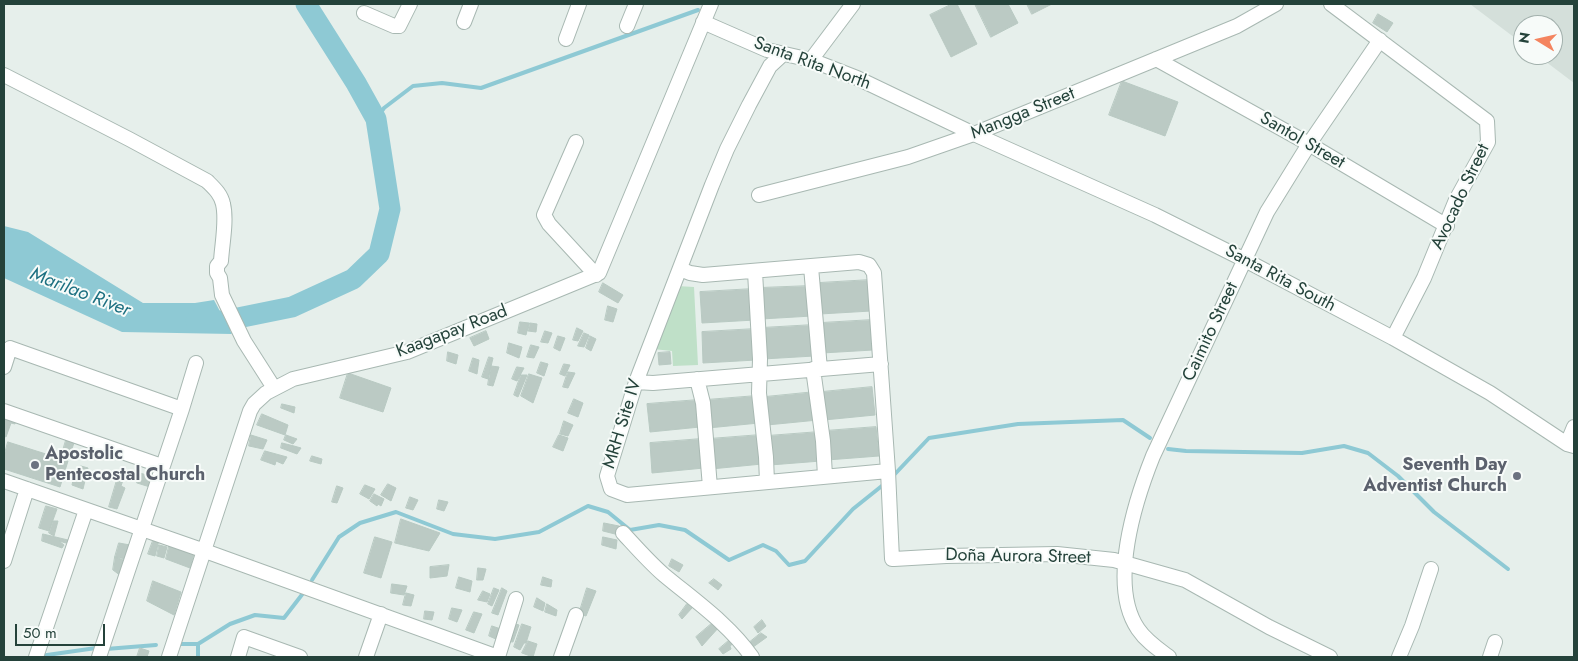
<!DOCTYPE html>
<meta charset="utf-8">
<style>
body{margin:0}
#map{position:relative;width:1578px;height:661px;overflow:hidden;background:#e6efeb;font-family:Jost,sans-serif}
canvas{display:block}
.frame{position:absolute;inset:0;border:5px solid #24423a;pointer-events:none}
.north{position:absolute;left:1513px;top:15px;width:50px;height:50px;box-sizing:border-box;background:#f7fbf9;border:1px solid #a3b1ad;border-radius:50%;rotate:279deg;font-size:14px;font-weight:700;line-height:20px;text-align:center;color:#24423a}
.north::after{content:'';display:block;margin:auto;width:18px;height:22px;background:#f4845f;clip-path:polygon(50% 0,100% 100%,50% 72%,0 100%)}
.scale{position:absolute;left:15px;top:624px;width:90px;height:22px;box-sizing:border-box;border:2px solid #24423a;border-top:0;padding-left:6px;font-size:15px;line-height:18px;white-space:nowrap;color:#24423a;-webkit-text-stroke:4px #f7fbf9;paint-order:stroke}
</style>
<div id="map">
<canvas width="1578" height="661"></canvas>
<div class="frame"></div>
<div class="north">N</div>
<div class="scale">50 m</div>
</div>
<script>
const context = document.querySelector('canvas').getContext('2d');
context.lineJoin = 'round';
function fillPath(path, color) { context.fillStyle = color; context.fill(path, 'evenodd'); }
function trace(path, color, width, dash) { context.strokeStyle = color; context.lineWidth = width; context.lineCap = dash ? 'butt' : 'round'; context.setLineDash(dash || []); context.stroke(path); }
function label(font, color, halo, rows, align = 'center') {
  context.font = font + ' Jost,sans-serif'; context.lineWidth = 4; context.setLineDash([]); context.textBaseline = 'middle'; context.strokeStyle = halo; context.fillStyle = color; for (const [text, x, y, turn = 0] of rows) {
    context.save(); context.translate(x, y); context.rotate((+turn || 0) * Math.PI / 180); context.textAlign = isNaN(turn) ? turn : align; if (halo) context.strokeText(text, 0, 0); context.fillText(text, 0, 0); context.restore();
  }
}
fillPath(new Path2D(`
 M1470,4H1574V83L1537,55H1553V25H1523V44Z`), '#d4dfda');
fillPath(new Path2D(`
 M677,286L694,287L698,365L673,366L672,351L653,349Z`), '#bfe0c8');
fillPath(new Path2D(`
 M4,226L28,232L143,303H195L214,300L232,334L122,332L4,278Z`), '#8ec9d4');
trace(new Path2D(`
 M376,119L384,108L413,86L442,83L481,88L698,10
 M1168,449L1186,451L1302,453L1344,446L1368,453L1398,476L1434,512L1508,569
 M894,475L929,438L1018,424L1123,420L1150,438
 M312,580L339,537L360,523L396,512L453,534L495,539L539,532L588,506L608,512L630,530L659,525L685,530L729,560L763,545L776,551L789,565L805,561L853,509L883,485
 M180,644H198L230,624L255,615L284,618L304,592
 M198,644V657
 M106,649L156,645
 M40,656L96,648`), '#8ec9d4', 4);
trace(new Path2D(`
 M196,321H223L292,307L353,279L379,254L390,209L376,119L356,83L306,4`), '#8ec9d4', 21);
const building = new Path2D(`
 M952,4H957L977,44L951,57L930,15Z
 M975,4H1008L1018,23L991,37Z
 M1027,4H1052L1032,14Z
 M1378,14L1393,23L1387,32L1373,23Z
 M1122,81L1178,102L1165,136L1109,115Z
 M870,280L871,311L820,314L819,283Z
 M603,283L623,295L618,303L599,292Z
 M810,286L812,316L761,319L759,288Z
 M753,289L755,320L702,323L700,292Z
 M608,306L617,309L613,322L605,320Z
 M872,320L873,350L822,353L821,323Z
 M520,322L529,323L526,335L518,333Z
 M530,323L537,324L536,332L528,331Z
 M813,325L814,356L763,359L761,328Z
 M577,328L583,331L578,341L573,340Z
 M755,329L756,360L703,363L702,332Z
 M486,331L489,339L474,346L470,338Z
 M545,331L552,333L548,343L541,342Z
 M584,333L589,335L584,347L578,346Z
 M558,336L565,338L560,351L554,348Z
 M590,336L596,339L591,351L586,348Z
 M509,343L522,347L519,358L507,353Z
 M531,345L539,347L534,358L527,357Z
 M448,352L458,355L456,364L447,361Z
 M670,352L671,364L659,365L658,353Z
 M489,357L493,358L488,379L482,377Z
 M473,358L479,360L477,374L469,371Z
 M541,362L548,364L544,376L537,373Z
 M564,364L570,365L565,376L560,374Z
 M491,366L499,367L493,386L488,385Z
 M517,367L524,368L517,381L512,379Z
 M568,372L575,373L568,388L563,387Z
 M348,373L391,388L383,412L340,398Z
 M529,374L542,378L533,403L521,396Z
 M521,375H527L518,397L514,395Z
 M872,387L875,415L824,420L822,392Z
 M815,392L818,420L767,425L765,397Z
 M756,396L759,423L708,428L706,400Z
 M574,399L583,403L578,417L568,413Z
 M698,400L700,427L650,432L647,404Z
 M282,404L295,407L294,413L281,408Z
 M262,414L288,425L285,435L257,425Z
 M6,417L16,419L15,424L11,423L6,437L4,436V422Z
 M564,421L573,425L568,436L560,434Z
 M876,427L879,456L827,460L825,431Z
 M819,432L821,461L770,465L767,436Z
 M251,435L267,440L263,449L249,446Z
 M286,435L297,439L293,444L284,440Z
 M559,435L568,438L563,451L553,447Z
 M760,435L762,464L711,469L709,439Z
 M67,437L75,440L68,460L61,457Z
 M701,439L704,468L652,473L650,443Z
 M8,442L68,461L60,487L4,469V456Z
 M282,443L294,446L301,448L297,454L281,448Z
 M265,451L287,457L283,464L276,461L275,465L261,460Z
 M312,456L322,459L321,464L310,461Z
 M81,466L88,468L83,489L72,485L75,470L79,472Z
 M140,473L153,477L150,487L137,483Z
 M117,480H123L121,486L125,488L117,509L109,507Z
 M388,484L396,488L391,501L381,495Z
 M365,485L375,489L369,499L360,494Z
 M337,486L343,488L337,503L332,502Z
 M374,494L384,499L381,506L378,504L377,506L370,501Z
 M410,497L418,500L413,510L406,508Z
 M439,500L448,502L444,511L437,509Z
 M46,506L57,509L49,531L39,528Z
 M401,519L440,533L429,551L395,543Z
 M53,521H58L54,536L49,533Z
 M604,523L619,526V535L603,531Z
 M43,534L68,540L66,543L59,541L64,545L62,548L42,541Z
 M375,537L392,542L381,578L364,573Z
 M603,537L617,540L616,549L602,545Z
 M154,538L159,540L155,556L148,554Z
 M170,542L195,550L190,568L166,559Z
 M119,543L130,545L126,559L115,557Z
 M159,545L167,547L164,558L157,556Z
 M115,557L126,561L121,576L113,570Z
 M672,559L683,565L679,572L669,566Z
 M449,565L447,576L430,578V567Z
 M478,568L486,569L483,580H477Z
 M459,577L472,581L470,592L456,588Z
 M543,577L552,580L551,587L541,585Z
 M714,579L722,585L718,590L709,583Z
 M153,581L181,592L174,615L147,601Z
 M392,584L407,586L404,595L391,593Z
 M494,588L499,590L492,606L488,604Z
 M502,588L507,591L498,615L492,613Z
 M587,588L596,591L586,616L579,614Z
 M483,591L490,594L487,602L478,600Z
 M406,593L414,595L411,606L403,605Z
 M537,598L545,603L543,611L534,607Z
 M547,604L557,610L556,616L545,612Z
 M687,604L692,608L682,619L679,615Z
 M452,608L462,610L457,622L449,619Z
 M425,611L434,612L432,620L424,619Z
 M474,612L482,614L474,633L466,630Z
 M716,620L720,626L702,646L696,637Z
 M762,620L766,626L758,633L754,627Z
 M510,622L519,625L513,642L503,641Z
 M522,624L531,627L526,643H524L520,650L514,647Z
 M492,626L501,629L498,640L489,636Z
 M761,633L767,637L749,650L745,646Z
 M732,638L735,642L730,646L731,649L723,654L719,649Z
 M528,641L537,644L533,657L522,653Z
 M140,648L149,651L147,657H137Z`);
fillPath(building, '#bbcac4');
trace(building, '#b8c9c2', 1);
const minor = new Path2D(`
 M1331,4L1487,121L1488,142L1456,200L1424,278L1393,338
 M364,13L394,26H399L410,4
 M464,22L471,4
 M703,22L767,50L811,60L857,78L974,134L1155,215L1245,260L1393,338L1490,393L1567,444L1574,446
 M627,26L636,4
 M566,39L579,4
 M783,54L770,66L749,105L727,149L712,185L636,382L607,476L611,489L627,495L888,471
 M1156,59L1309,144L1447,226
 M811,60L853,4
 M4,75L129,139L207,181C214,188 221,194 223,204C227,220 222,244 221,261L217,266V273L220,278L222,295L244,341L274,388
 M576,142L544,215L549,224L596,275
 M759,195L908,157L974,134L1237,26L1276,4
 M811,267L820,369
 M680,269L690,273L703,275L859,262L869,265L874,273L888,471L892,559
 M755,272L760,359L759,393L766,457L767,482
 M4,367L10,348L182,409
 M813,369L823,441L825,476
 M697,379L703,403L710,487
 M636,382L653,383L881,364
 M4,411L162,466
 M1567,444L1574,427
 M4,481L205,551L498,657
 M623,533C636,547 649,562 664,575C694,600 729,624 752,657
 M894,559L946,556L1057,554L1114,560L1185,580L1269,627L1330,657
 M4,561L27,489
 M36,657L86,510
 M99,657L182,409L196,363
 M169,657L250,411L254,404L266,393L293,379L407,352L599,273L711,4
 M238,657L244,637L300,657
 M366,657L381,614
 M498,657L516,599
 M561,657L576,615
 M1169,657C1158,649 1146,641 1138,629C1108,585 1135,501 1153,456L1267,212L1309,144L1380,40
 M1399,657L1412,626L1431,569
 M1490,657L1495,642`);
trace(minor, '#a8b8b2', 16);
trace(minor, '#fff', 14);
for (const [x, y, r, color] of [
 [35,465,5,"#6b7280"],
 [1517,476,5,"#6b7280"]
]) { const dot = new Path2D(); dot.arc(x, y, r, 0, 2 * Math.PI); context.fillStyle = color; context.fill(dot); trace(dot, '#f7fbf9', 2); }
label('18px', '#24423a', '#f7fbf9', [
 ["Santa Rita North",812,64,20],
 ["Mangga Street",1023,114,-22],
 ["Santol Street",1302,141,30],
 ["Avocado Street",1461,197,-65],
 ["Santa Rita South",1280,279,28],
 ["Kaagapay Road",452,332,-21],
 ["Caimito Street",1211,332,-65],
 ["MRH Site IV",623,424,-73],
 ["Doña Aurora Street",1018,557,1]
]);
label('bold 18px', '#5b616d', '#f7fbf9', [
 ["Apostolic",45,455],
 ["Pentecostal Church",45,476],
 ["Seventh Day",1507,466,"right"],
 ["Adventist Church",1507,487,"right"]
], 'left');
label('italic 19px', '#1c6f80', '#f7fbf9', [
 ["Marilao River",80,293,21]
]);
</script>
